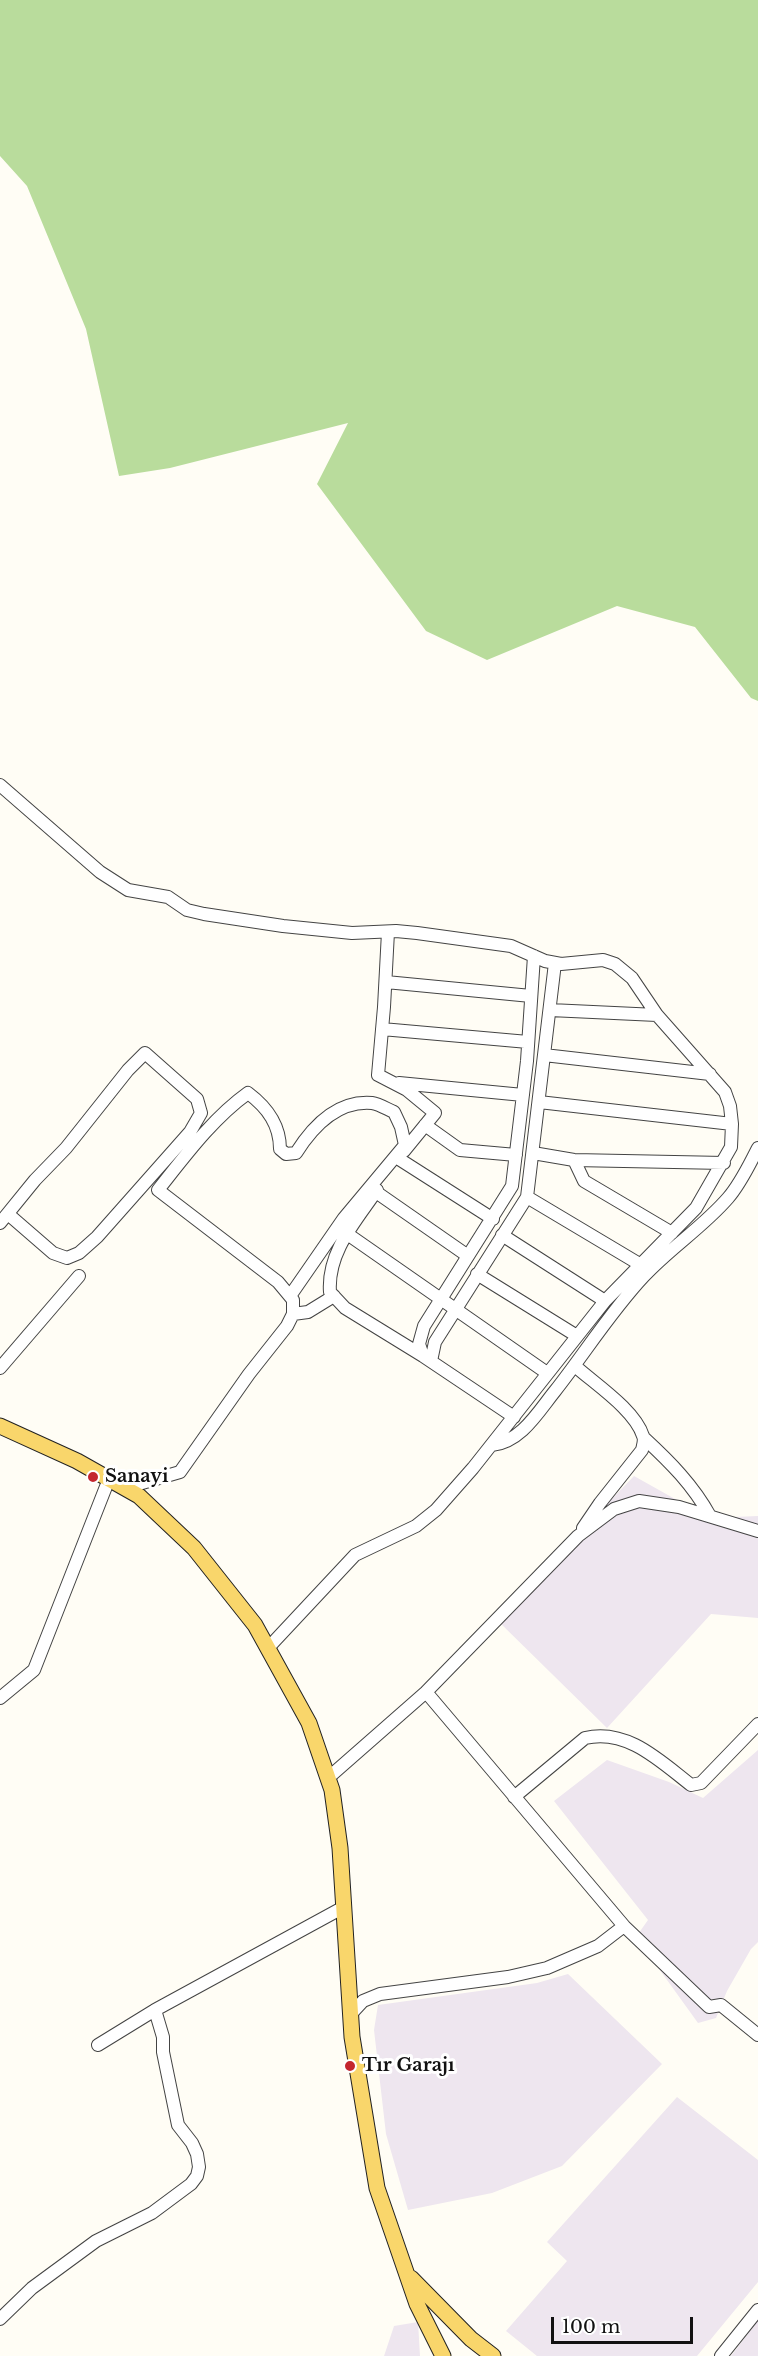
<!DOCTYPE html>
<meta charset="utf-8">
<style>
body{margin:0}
#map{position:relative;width:758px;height:2356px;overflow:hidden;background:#fffdf5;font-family:"Libre Baskerville",serif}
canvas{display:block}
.scale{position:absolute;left:551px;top:2317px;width:142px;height:27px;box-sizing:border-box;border:3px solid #111;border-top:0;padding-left:8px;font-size:18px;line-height:21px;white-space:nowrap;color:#111;-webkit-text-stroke:4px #fff;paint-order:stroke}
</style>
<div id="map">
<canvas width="758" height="2356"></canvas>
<div class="scale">100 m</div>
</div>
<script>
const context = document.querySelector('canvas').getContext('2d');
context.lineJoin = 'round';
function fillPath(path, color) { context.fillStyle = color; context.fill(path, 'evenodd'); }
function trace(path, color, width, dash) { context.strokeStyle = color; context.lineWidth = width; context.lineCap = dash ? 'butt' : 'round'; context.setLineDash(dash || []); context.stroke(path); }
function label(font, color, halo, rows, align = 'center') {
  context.font = font + ' "Libre Baskerville",serif'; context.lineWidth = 6; context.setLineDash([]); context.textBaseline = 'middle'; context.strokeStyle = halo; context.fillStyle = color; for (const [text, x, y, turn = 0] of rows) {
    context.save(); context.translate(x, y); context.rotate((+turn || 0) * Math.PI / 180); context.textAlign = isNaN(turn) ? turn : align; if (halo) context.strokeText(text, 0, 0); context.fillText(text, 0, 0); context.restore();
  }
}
fillPath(new Path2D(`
 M634,1476L709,1518L758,1516V1618L711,1614L607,1728L496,1619Z
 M758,1750V1942L751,1949L727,1991L716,2018L698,2023L636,1937L648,1920L554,1801L607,1760L669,1782L703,1798Z
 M568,1974L662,2064L562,2166L492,2193L408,2210L386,2134L374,2030L378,2005L537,1983Z
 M677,2097L758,2160V2282L697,2356H537L506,2331L567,2261L547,2242Z
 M758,2320V2356H731Z
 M418,2322L420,2356H384L394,2326Z`), '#eee6ef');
fillPath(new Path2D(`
 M0,0H758V701L751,698L695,627L617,606L487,660L426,631L317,484L348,423L170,468L119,476L86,329L27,186L0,156Z`), '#b9dc9c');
const minor = new Path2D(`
 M0,785L100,872L128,890L168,897L187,910L204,914L283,926L352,933L396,931L417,933L511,946L545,961L561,964L603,960L615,964L632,978L657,1015L725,1092L730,1106L732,1124L731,1147L696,1208L605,1301L473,1468L436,1510L416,1526L355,1555L268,1648
 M388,932L384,1007L378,1075L407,1090L435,1113L404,1151
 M386,982L531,996
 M550,1010L657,1015
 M382,1029L528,1042
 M544,1055L710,1074
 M399,1083L523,1095
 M539,1102L732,1124
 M425,1125L460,1150L516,1155
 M533,1153L574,1160L724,1163
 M399,1159L493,1219
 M574,1160L584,1181L672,1233
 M377,1190C356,1221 327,1252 330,1292L345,1308L423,1356L514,1417
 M376,1192L468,1256
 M527,1197L641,1265
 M0,1223L35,1180L66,1148L128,1070L145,1053L197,1099L201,1113L190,1132L97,1237L79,1253L67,1258L53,1253L8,1214
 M346,1233L547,1373
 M502,1235L605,1301
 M477,1274L577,1336
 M293,1314L308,1312L334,1296
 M423,1356L419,1344L424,1326L512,1186L527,1061L534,956
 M431,1361L435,1342L527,1197L555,963
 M575,1366C595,1384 635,1410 643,1436C645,1440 643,1445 642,1450L600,1503L583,1528
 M0,1368L79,1276
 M644,1438C670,1462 693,1485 710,1516
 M492,1445C521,1442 538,1412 555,1391C585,1353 611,1311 644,1276C670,1248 703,1227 728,1198C741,1183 749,1165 758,1148
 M125,1488L180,1472L249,1374L287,1326L293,1314V1300L278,1282L158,1190C185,1156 213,1118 248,1093C268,1108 280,1125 280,1149L286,1154L296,1153C313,1126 337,1100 372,1103C379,1104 387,1109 394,1112L401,1127L405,1145L344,1218L290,1296
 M0,1698L34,1670L109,1479
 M328,1778L426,1692L578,1536L614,1509L639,1501L679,1507L758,1531
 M514,1797L585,1738C627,1728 660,1761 691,1785L701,1783L758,1724
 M624,1926L709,2007L721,2005L758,2035
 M350,2015L363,2001L380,1994L508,1977L547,1968L598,1946L624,1926L426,1692
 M98,2045L155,2010L344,1907
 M0,2319L32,2288L96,2241L152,2213L191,2184L197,2176L199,2167L197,2154L192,2143L178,2125L163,2052V2037L155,2010
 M721,2356L758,2310`);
const major = new Path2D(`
 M0,1426L77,1461L139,1496L194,1548L255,1625L309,1723L332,1790L340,1848L352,2037L377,2188L417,2304L443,2356
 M411,2278L471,2339L493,2356`);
trace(minor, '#444', 14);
trace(major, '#222', 17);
trace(minor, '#fff', 12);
trace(major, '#f9d66b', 15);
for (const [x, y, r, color] of [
 [93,1477,6,"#c4262e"],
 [350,2066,6,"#c4262e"]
]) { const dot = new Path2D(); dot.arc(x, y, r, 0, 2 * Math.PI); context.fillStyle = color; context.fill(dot); trace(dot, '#fff', 2); }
label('bold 18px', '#111', '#fff', [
 ["Sanayi",105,1477],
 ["Tır Garajı",362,2066]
], 'left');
</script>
